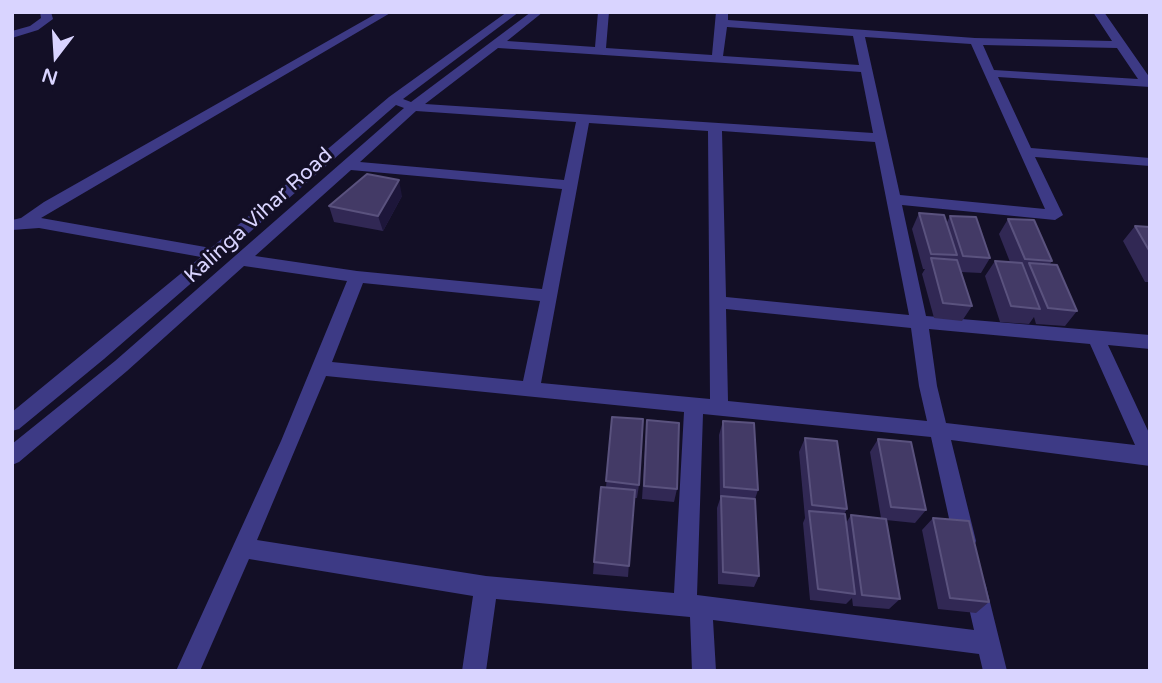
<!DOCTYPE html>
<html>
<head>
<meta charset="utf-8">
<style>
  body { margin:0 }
  #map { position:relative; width:1162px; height:683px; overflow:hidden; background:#130f26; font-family:"Varela Round",sans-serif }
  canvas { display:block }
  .frame { position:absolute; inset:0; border:14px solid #d9d4ff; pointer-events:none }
  .north { position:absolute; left:21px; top:21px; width:70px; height:70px; -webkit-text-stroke:5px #130f26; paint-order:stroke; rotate:197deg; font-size:19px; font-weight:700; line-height:28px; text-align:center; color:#d9d4ff }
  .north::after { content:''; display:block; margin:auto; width:24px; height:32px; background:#d9d4ff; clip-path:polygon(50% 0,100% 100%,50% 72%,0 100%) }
</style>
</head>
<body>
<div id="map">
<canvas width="1162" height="683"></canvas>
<div class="frame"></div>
<div class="north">N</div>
</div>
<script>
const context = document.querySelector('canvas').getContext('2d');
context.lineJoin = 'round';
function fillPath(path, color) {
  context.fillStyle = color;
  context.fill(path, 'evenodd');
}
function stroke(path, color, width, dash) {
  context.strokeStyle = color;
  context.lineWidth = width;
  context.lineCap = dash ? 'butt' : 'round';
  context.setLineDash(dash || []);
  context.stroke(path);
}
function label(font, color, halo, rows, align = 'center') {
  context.font = font + ' "Varela Round",sans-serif';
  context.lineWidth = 6;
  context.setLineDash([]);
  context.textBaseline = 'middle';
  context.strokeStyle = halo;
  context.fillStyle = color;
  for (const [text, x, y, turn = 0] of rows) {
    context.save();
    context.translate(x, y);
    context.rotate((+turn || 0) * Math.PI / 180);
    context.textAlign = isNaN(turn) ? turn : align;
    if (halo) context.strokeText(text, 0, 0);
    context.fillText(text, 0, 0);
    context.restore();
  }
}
const minor = new Path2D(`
  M40,12H51L53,19L38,30L12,38V31L30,26L41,18Z
  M379,12H392L41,218L211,248L389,97L507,12H519L403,99L411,102L531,12H543L507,41L595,47L598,12H609L606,48L712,55L716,12H728V20L975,38L1112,41L1093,12H1104L1150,78V87L998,77L1031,148L1150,158V166L1035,157L1063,215L1055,220L902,205L926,316L1150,335V349L1108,345L1150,435V466L951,440L976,541L973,548L965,551L957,548L954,541L931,437L703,414L697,595L974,630L964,586L967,578L975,575L983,578L986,586L1007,671H983L979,654L713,620L716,671H692L690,617L496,599L486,671H462L473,596L249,559L200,671H176L281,441L347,281L244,266L127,371L19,462L12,465V444L115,361L404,108L396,105L104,359L19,429L12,431V412L201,257L39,228L12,230V220L21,218L44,202ZM727,27L853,36L859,65L723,56ZM865,37L971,44L1045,209L900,195ZM983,45L1117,48L1138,79L994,70ZM498,48L861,72L873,133L425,104ZM416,111L576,122L564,180L360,162ZM589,123L708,131L710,399L541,383ZM722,131L875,142L909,315L726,297ZM351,170L562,189L542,289L357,271L255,256ZM363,283L540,301L523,381L332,362ZM726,309L911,328L919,386L927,421L728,401ZM929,329L1090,344L1135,445L946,423L937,386ZM326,376L684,412L674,593L486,576L257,540Z`);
const wall = new Path2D(`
  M402,196L383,231L334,222L329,206Z
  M919,213L947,222L950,216L990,258L981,273L961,272L972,306L962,321L934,318L922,274L925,269H923L912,229Z
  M1008,219L1052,261L1050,264L1077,311L1065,326L1036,324L1034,317L1029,324L1000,322L985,276L995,261L1010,262L999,234Z
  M1135,226L1150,227V282H1145L1123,241Z
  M612,417L639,485L637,498H634L628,577L593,574L594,562L606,487Z
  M647,420L677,489L674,502L642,499L646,434Z
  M723,421L758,490L755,499L759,576L754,587L718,584L717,508L720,499L719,435Z
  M805,438L847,509L844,514L846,523L851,515L881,518L870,452L878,439L926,510L915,523L886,520L900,599L889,609L853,606L852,598L846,604L810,600L803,523L805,518L799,452Z
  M933,518L989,602L976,613L938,609L922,530Z`);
const shadedWall = new Path2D(`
  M399,180L402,196L383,231L378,216Z`);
const building = new Path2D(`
  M367,174L399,180L378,216L329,206Z
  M919,213L944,215L957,255L931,254Z
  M950,216L976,217L990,258L963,256Z
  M1008,219L1034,220L1052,261L1025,259Z
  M1135,226L1150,227V252Z
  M931,258L957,260L972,306L943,303Z
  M995,261L1022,263L1040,309L1011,306Z
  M1029,263L1057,265L1077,311L1048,308Z
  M612,417L643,419L639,485L606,481Z
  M647,420L679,423L677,489L644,486Z
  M723,421L754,423L758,490L724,487Z
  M805,438L837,441L847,509L812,505Z
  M878,439L911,442L926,510L891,507Z
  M601,487L635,490L629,566L594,562Z
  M721,496L755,499L759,576L723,572Z
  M809,511L845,514L855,594L818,589Z
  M851,515L886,519L900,599L862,595Z
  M933,518L969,521L989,602L950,598Z`);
const streetNames = [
  ["Kalinga Vihar Road",259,216,-42]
];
fillPath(minor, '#3d3a85');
fillPath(wall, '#312854');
fillPath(shadedWall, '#1d163a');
fillPath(building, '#433a66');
stroke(building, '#5a527e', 2);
label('21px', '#d9d4ff', '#130f26', streetNames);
</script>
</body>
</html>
